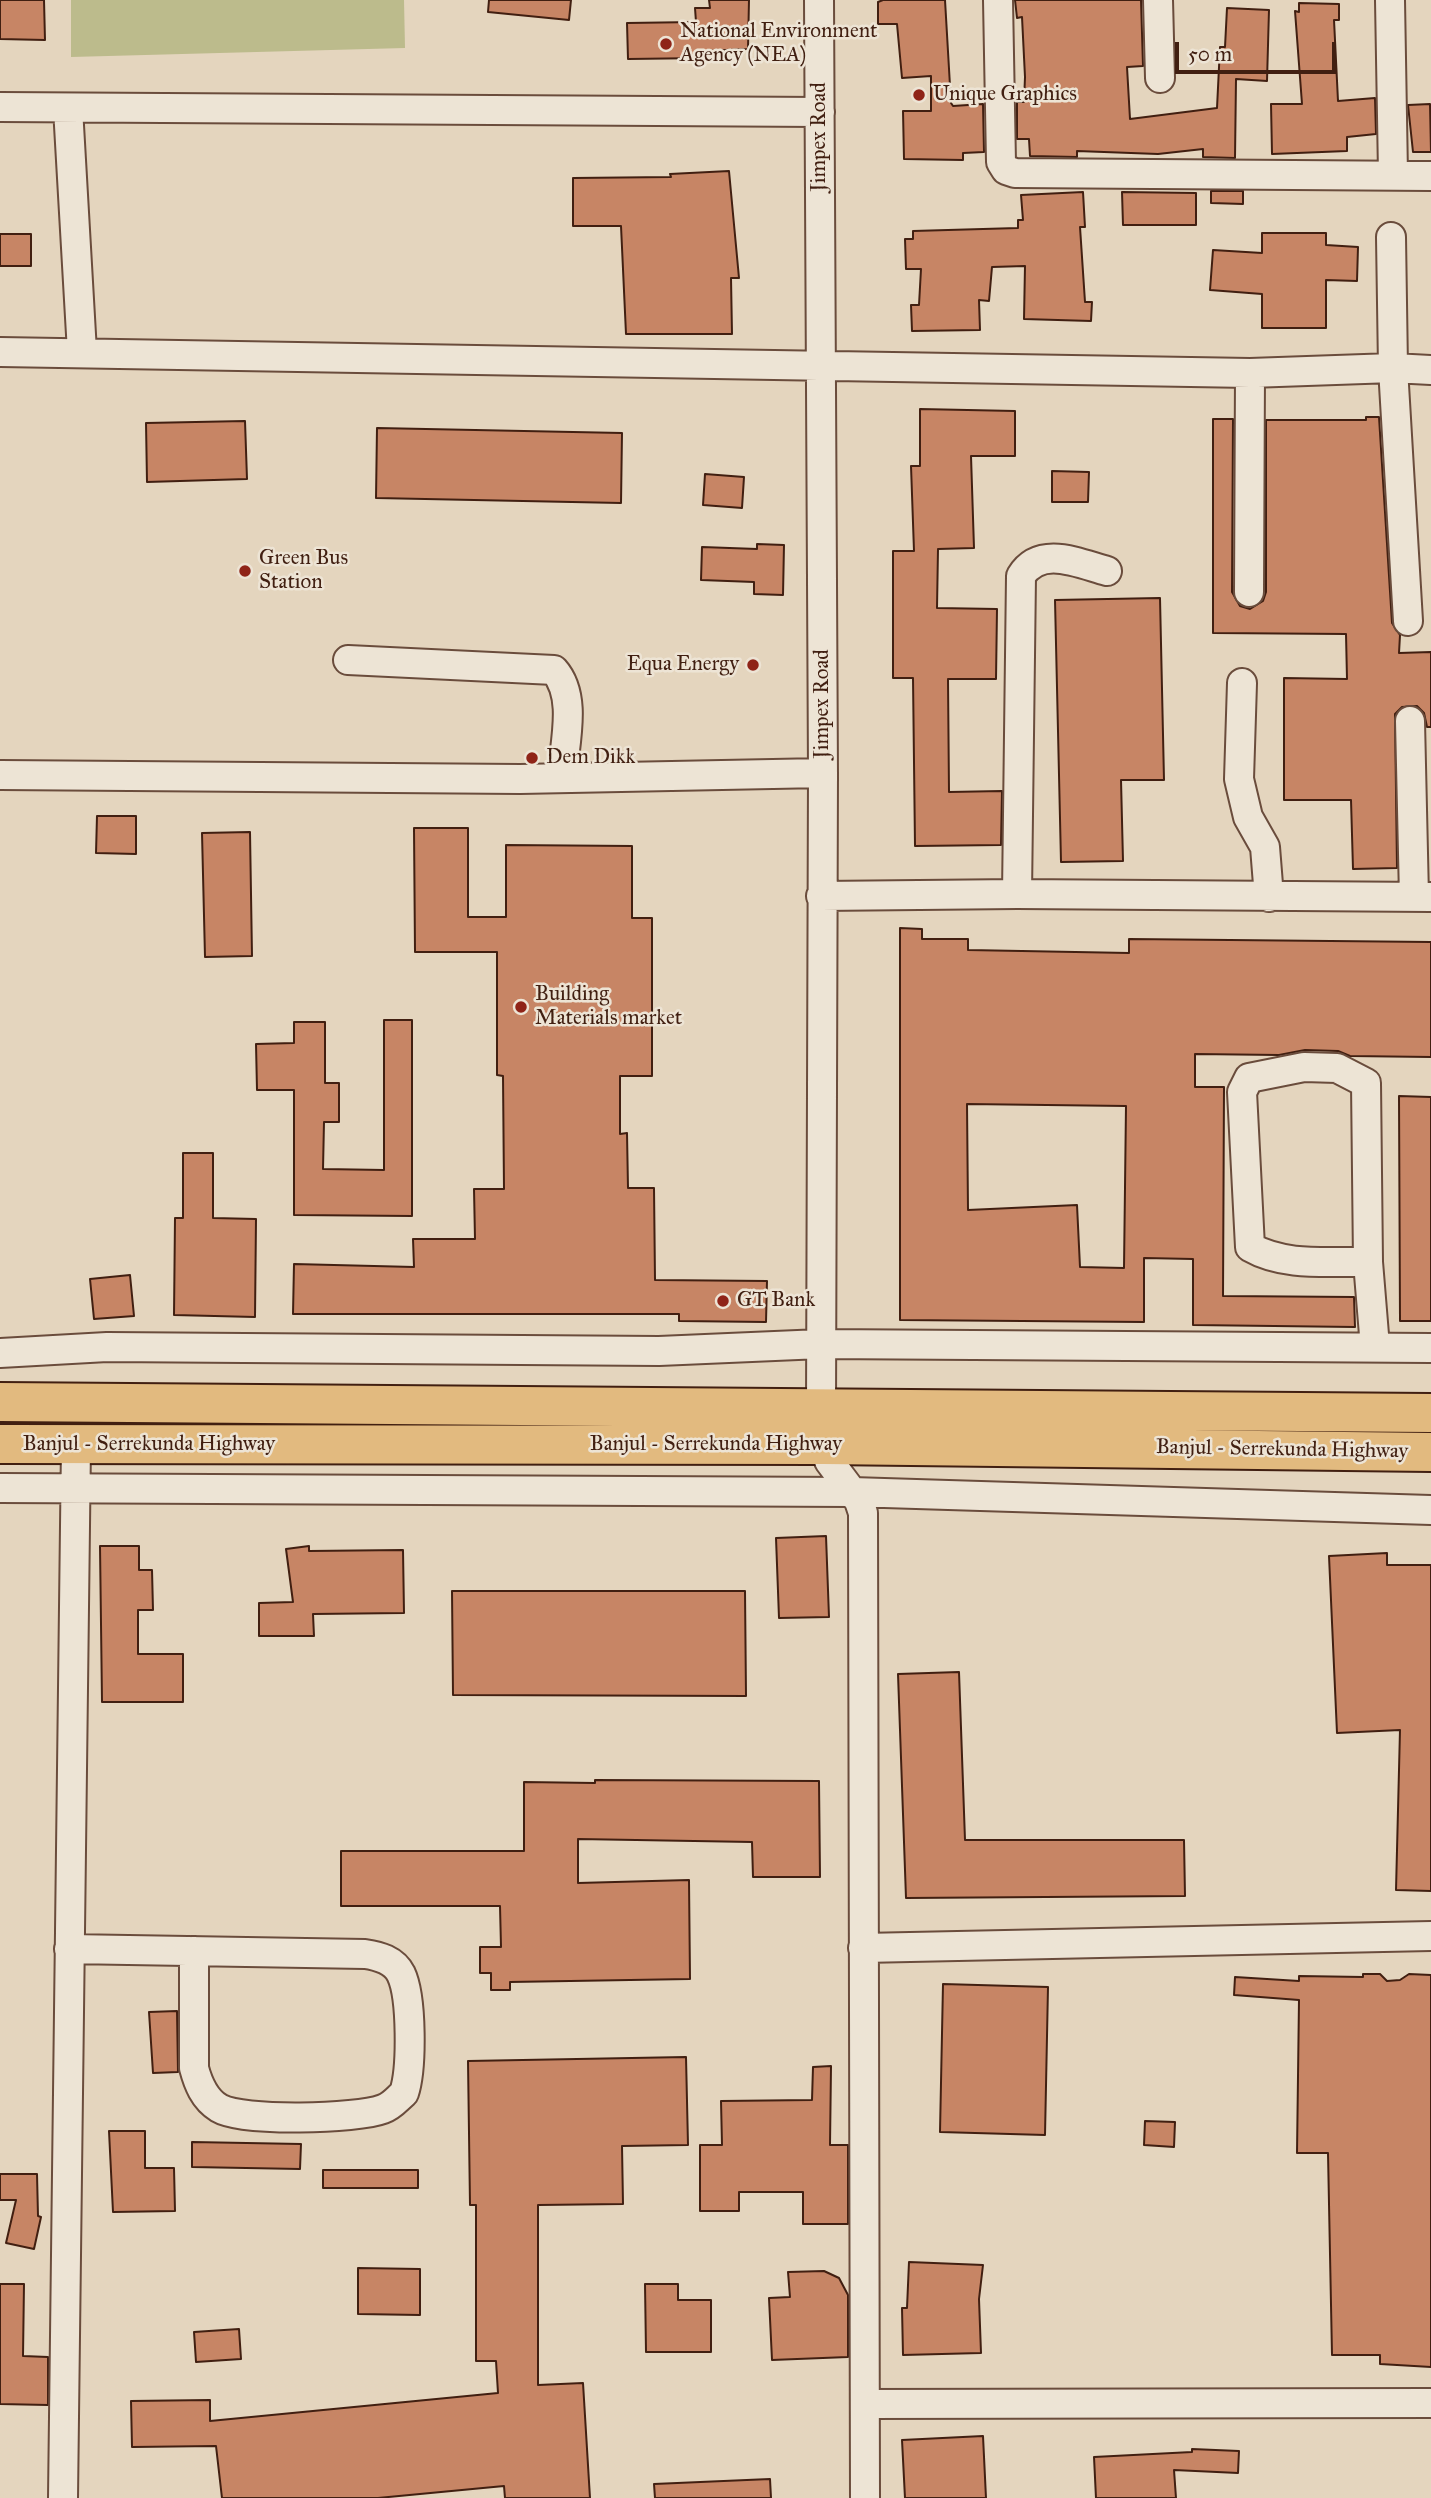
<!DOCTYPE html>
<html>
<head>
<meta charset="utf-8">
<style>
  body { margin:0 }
  #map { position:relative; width:1431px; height:2498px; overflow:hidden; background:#e4d5be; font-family:"IM FELL Great Primer",serif }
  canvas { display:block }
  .scale { position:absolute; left:1175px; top:42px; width:161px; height:32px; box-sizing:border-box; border:4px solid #411f11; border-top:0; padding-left:9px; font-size:21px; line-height:24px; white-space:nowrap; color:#411f11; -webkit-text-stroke:5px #ede4d5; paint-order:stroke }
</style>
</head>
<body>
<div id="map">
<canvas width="1431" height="2498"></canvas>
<div class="scale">50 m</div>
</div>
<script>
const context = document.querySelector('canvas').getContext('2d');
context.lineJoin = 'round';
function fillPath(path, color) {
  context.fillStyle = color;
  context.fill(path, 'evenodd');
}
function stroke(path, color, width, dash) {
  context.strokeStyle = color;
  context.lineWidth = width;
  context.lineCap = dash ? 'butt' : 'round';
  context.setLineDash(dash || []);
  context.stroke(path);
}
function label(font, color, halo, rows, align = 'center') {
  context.font = font + ' "IM FELL Great Primer",serif';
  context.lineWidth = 5;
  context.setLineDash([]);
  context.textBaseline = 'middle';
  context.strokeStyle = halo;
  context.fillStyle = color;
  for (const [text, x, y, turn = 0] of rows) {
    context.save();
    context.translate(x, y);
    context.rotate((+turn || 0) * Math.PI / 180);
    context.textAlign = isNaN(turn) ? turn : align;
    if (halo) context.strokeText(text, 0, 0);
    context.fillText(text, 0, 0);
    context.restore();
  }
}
const green = new Path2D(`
  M71,0H404L405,48L71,57Z`);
const building = new Path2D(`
  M0,0H44L45,40L0,39Z
  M489,0H571L569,20L488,12Z
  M709,0H749L748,49L705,51V58L628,59L627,23L696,22L695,8H710Z
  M883,0H945L951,103L953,106L983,104L984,152L963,153V160L904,159L903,111H931V76L902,78L897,24H878V2Z
  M1015,0H1141L1143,66L1127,67L1130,119L1217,108L1220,47H1225L1227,8L1269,10L1267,81L1236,79L1235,158L1203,157V149L1158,154L1077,151V157L1030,156L1029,139H1017V102H1024L1025,77L1022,17L1017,18Z
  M1299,3L1339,4V20H1334L1338,101L1375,98L1376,134L1347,137V151L1272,154L1271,104H1302L1295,11L1299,12Z
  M1430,104L1431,152H1413L1408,105Z
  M729,171L739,278H731L732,334H626L621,226H573V178L671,177L670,174Z
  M1211,191H1243V204L1211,203Z
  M1083,192L1085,227H1080L1085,302H1092L1091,321L1024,319L1025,266L992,267L989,301L979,300L980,330L912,331L911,305H919L921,269H906L905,239H913V231L1018,228V220H1023L1021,195Z
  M1122,192L1196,193V225H1123Z
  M1262,233H1326V245L1358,247L1357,281L1326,280V328H1262V294L1210,290L1213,250L1262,253Z
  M0,234H31V266H0Z
  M920,409L1015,411V456H971L974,548L938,549L937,608L997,609L996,679H948L949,792L1002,791L1001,845L915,846L913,678H893V551H914L911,466H920Z
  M1366,417H1379L1392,623L1400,635L1399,653L1431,652V727H1427L1424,713L1417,706L1402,707L1395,714L1397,868L1353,869L1351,800H1284V678L1347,679L1346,634L1213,633V419H1233L1232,592L1240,606L1250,609L1263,601L1266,592V420H1366Z
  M245,421L247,479L147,482L146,423Z
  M377,428L622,433L621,503L376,498Z
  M1052,471L1089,472L1088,502H1052Z
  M705,474L744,477L742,508L703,505Z
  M757,544L784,545L783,595L754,594V582L701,580L702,547L757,549Z
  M1160,598L1164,780H1121L1123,861L1061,862L1055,600Z
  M97,816H136V854L96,853Z
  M414,828H468V917H506V845L632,846V918H652V1076H620V1134L627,1133L628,1188H654L655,1280L767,1281L766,1322L679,1321V1314H293L294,1264L414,1267L413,1239H475L474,1189H504L503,1076L497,1075V952H415Z
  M250,832L252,956L205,957L202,833Z
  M900,928L922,929V939H968V950L1129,953V939L1431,942V1057L1350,1056L1338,1051L1305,1050L1279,1055L1195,1054V1087H1224L1223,1296L1354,1297L1355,1327L1193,1325V1259L1144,1258V1322L900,1320ZM967,1104L1126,1106L1124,1268L1080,1267L1077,1205L968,1210Z
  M384,1020H412V1216L294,1215V1090H257L256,1044L294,1043V1022H325V1083H339V1122H324L323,1169L384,1170Z
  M1399,1096L1431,1097V1321H1400Z
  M183,1153H213V1218L256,1219L255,1317L174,1315L175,1218H183Z
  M130,1275L134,1316L94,1319L90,1279Z
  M826,1536L829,1617L779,1618L776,1538Z
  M100,1546H139V1570H152L153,1610H138V1654H183V1702H102Z
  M309,1546V1551L403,1550L404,1613L313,1614L314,1636H259V1603L293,1602L286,1549Z
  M1387,1553V1565H1431V1891L1396,1890L1400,1730L1337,1733L1329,1556Z
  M452,1591H745L746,1696L453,1695Z
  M959,1672L965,1840H1184L1185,1896L906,1898L898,1674Z
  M595,1780L819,1781L820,1877H753L752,1842L578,1839V1883L689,1880L690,1979L510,1982V1990H491V1973H480V1947H501L500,1906H341V1851H524V1782L595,1783Z
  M1363,1974H1380L1387,1981L1400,1980L1409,1974L1431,1975V2367L1380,2364V2355H1332L1328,2153H1297L1299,2000L1234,1995L1235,1977L1299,1981V1976L1363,1977Z
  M943,1984L1048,1987L1045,2135L940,2132Z
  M177,2011L178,2072L153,2073L149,2012Z
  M686,2057L688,2145L622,2146L623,2204L538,2205V2385L583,2383L590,2498H505L504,2486L378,2498H222L216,2446L132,2447L131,2401L210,2400V2421L498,2393L496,2361H476V2205H470L468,2061Z
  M831,2066L830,2145H848V2224H803V2192H739V2211H700V2145H722L721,2101L812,2100L813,2067Z
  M1145,2121L1175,2122L1174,2147L1144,2145Z
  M109,2131H145V2168H174L175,2211L113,2212Z
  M192,2142L301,2144L300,2169L192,2167Z
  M323,2170H418V2188H323Z
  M0,2174H37L38,2216L41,2217L34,2249L6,2243L16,2200H0Z
  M909,2262L983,2265L979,2299L981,2353L903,2355L902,2308H907Z
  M358,2268L420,2269V2315L358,2314Z
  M824,2271L839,2278L848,2295V2357L772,2360L769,2298L790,2297L788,2272Z
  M0,2284H24L23,2356L48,2357V2405L0,2404Z
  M645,2284H678V2300H711V2352H646Z
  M239,2329L241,2359L196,2362L194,2332Z
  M983,2436L986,2498H905L902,2440Z
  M1192,2449L1239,2451L1238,2473L1174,2470L1176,2498H1096L1094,2457L1192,2452Z
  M770,2479L771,2498H655L654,2484Z`);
const minor = new Path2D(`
  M819,0L823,773L821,1407L829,1461L859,1501L863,1513L865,2498
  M998,0L1001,162L1006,170L1015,173L1431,176
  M1158,0L1160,78
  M1390,0L1393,174
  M0,107L820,112
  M68,108L82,352
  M1391,237L1393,368L1408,621
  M0,352L1250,373L1393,368L1431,370
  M1249,592L1250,373
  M348,660L554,670C578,697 564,744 562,778
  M1242,683L1239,779L1248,817L1265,847L1269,897
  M1410,721L1414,897
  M0,775L520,779L823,773
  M1017,894L1021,576C1040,545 1078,563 1107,571
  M821,896L1017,894L1431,897
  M1368,1262C1328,1261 1285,1267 1250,1247L1242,1092L1249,1078L1304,1067L1337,1068L1366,1083L1368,1262L1375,1347
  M0,1353L107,1347L659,1351L821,1344L1431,1348
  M0,1488L852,1492L1431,1510
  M863,1948L1431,1936
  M69,1949L365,1954C379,1956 394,1960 401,1974C412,1997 412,2069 404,2093C397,2099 392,2106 383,2109C357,2119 242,2122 219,2108C204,2099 198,2083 194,2068V1951
  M865,2404L1431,2403
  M63,2498L76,1445`);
const highway = new Path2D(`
  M0,1402L1431,1413
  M0,1444L824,1445L1431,1452`);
const markers = [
  [666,44,7,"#8f2418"],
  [919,95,7,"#8f2418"],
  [245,571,7,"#8f2418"],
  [753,665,7,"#8f2418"],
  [532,758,7,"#8f2418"],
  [521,1007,7,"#8f2418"],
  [723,1301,7,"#8f2418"]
];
const poiNames = [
  ["National Environment",680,32],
  ["Agency (NEA)",680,56],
  ["Unique Graphics",933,95],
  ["Green Bus",259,559],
  ["Station",259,583],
  ["Equa Energy",739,665,"right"],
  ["Dem Dikk",546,758],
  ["Building",535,995],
  ["Materials market",535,1019],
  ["GT Bank",737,1301]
];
const streetNames = [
  ["Jimpex Road",820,137,-90],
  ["Jimpex Road",823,704,-90],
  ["Banjul - Serrekunda Highway",149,1445],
  ["Banjul - Serrekunda Highway",716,1445],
  ["Banjul - Serrekunda Highway",1282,1450,1]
];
fillPath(green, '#bcbb8c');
fillPath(building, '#c78565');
stroke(building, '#411f11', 2);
stroke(minor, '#6a4c3c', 32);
stroke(highway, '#411f11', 42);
stroke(minor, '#ede4d5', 28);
stroke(highway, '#e2ba7f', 38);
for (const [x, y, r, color] of markers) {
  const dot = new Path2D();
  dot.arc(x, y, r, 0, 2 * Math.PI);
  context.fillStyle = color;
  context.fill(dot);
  stroke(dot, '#ede4d5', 2.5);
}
label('21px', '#411f11', '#ede4d5', poiNames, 'left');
label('21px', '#411f11', '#ede4d5', streetNames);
</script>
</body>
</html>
